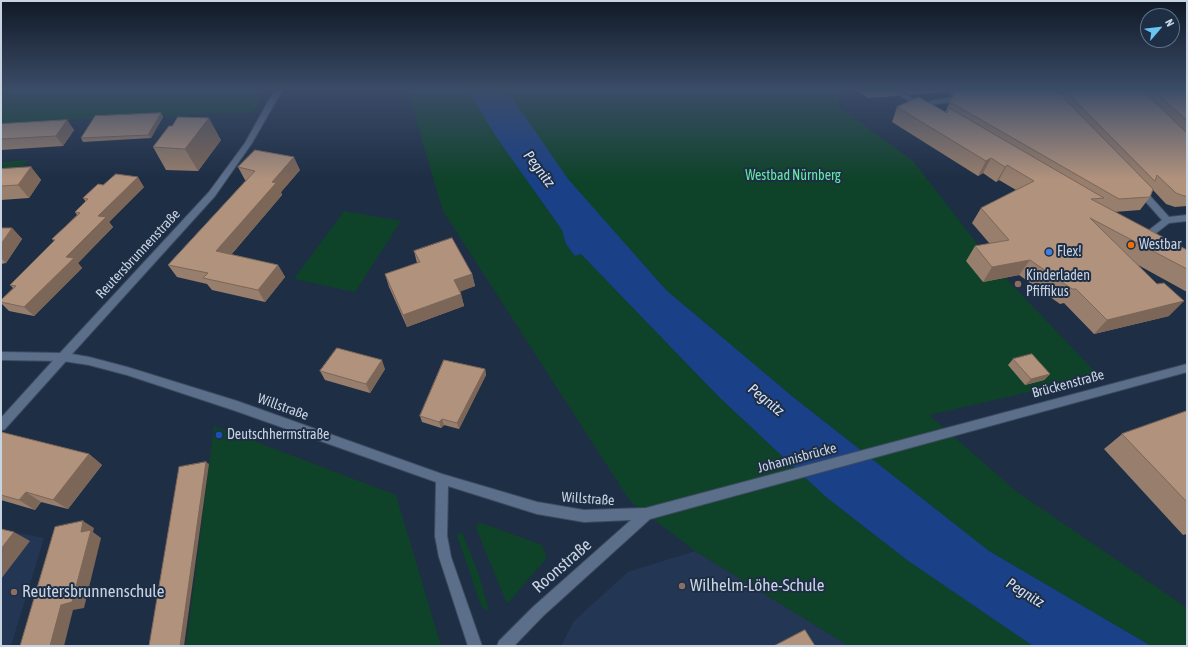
<!DOCTYPE html>
<html>
<head>
<meta charset="utf-8">
<style>
  body { margin:0 }
  #map { position:relative; width:1188px; height:647px; overflow:hidden; background:#1e2e45; font-family:"Asap Condensed",sans-serif }
  canvas { display:block }
  .frame { position:absolute; inset:0; border:2px solid #c9d4e3; pointer-events:none }
  .north { position:absolute; left:1140px; top:8px; width:40px; height:40px; box-sizing:border-box; background:#1e2e45; border:1px solid #627084; border-radius:50%; rotate:62deg; font-size:11px; font-weight:700; line-height:16px; text-align:center; color:#c9d4e3 }
  .north::after { content:''; display:block; margin:auto; width:14px; height:18px; background:#6ac3f1; clip-path:polygon(50% 0,100% 100%,50% 72%,0 100%) }
</style>
</head>
<body>
<div id="map">
<canvas width="1188" height="647"></canvas>
<div class="frame"></div>
<div class="north">N</div>
</div>
<script>
const context = document.querySelector('canvas').getContext('2d');
context.lineJoin = 'round';
function fillPath(path, color) {
  context.fillStyle = color;
  context.fill(path, 'evenodd');
}
function stroke(path, color, width, dash) {
  context.strokeStyle = color;
  context.lineWidth = width;
  context.lineCap = dash ? 'butt' : 'round';
  context.setLineDash(dash || []);
  context.stroke(path);
}
function label(font, color, halo, rows, align = 'center') {
  context.font = font + ' "Asap Condensed",sans-serif';
  context.lineWidth = 4;
  context.setLineDash([]);
  context.textBaseline = 'middle';
  context.strokeStyle = halo;
  context.fillStyle = color;
  for (const [text, x, y, turn = 0] of rows) {
    context.save();
    context.translate(x, y);
    context.rotate((+turn || 0) * Math.PI / 180);
    context.textAlign = isNaN(turn) ? turn : align;
    if (halo) context.strokeText(text, 0, 0);
    context.fillText(text, 0, 0);
    context.restore();
  }
}
const built = new Path2D(`
  M1,530L44,538L11,646H1Z
  M695,551L849,646H561L574,621L628,572Z`);
const green = new Path2D(`
  M1,89H264L253,112L1,123Z
  M407,89H841L838,106L913,161L996,268L1099,376L929,415L1017,492L1187,608V646H1151L989,551L793,397L666,290L568,180L533,189L562,230L566,244L575,256L581,254L719,397L826,497L907,560L1033,646H849L695,551L630,501L443,211Z
  M28,160L23,166L1,168V162Z
  M344,211L401,221L355,292L294,279Z
  M214,426L396,495L441,646H186Z
  M478,523L484,524L542,545L547,558L507,604L476,528Z
  M462,532L479,575L489,611L483,608L480,603L457,535Z`);
const water = new Path2D(`
  M467,89H506L568,179L666,290L793,397L989,551L1151,646H1033L907,560L826,497L719,397L581,254L575,256L566,244L562,230L497,138Z`);
const street = new Path2D(`
  M888,89H897L923,104L934,100L953,97L946,89H953L960,96H964L968,98L964,100L936,104L923,109Z
  M1062,89H1090L1086,91L1046,94L1042,92L1046,90Z
  M1140,187L1143,188L1169,217L1187,215V221L1169,223L1150,238H1144L1143,236L1144,234L1162,220L1137,192L1136,190L1137,188Z
  M63,353L67,354L68,357L67,360L5,429L1,431V418L59,354Z`);
const secondary = new Path2D(`
  M275,89H283L252,143L215,196L72,354L89,357L127,367L237,401L442,474L537,502L584,510L646,508L1187,364V372L650,519L543,616L514,646H497L499,641L533,607L631,520L584,522L537,514L448,486L447,536L451,557L482,646H468L439,557L435,536L436,482L236,411L127,375L89,365L63,361L1,360V352L60,353L209,192L245,143Z`);
const wall = new Path2D(`
  M854,89H948L946,92L910,95L899,89L897,96L868,98Z
  M955,89H1055L1061,94L1064,89H1187V206L1175,207L1166,204L1153,190L1150,197L1140,210L1114,212L1187,250V292L1138,265L1169,316L1094,334L1064,303L1060,304L1019,275L983,282L966,261L975,246L990,244L972,223L981,208L1016,190L999,180L996,182L983,173L978,176L892,122L897,107L945,113L949,103L955,91L956,90Z
  M161,113L163,117L151,138L83,142L81,138Z
  M67,120L74,130L63,146L1,150V124Z
  M172,126L221,140L198,171L166,170L153,147Z
  M31,167L41,180L29,198L1,200V169Z
  M238,167L300,170L281,192L282,195L231,255L278,265L285,277L265,302L212,290L207,284L177,277L168,265L246,180H245Z
  M103,185L144,187L109,222L113,227L78,263L82,268L34,316L9,311L1,303V300L13,288L10,285L54,241L52,239L77,215L75,212L86,202L83,198Z
  M1,228H12L22,239L6,263L1,264Z
  M414,251L472,274L475,286L460,291L464,306L407,327L389,287L385,274L417,263Z
  M1013,359L1050,374L1044,380L1025,385L1008,365Z
  M385,369L370,393L325,380L320,371Z
  M485,369L486,375L459,429L444,425L441,428L422,422L420,416Z
  M1187,411V534L1183,535L1104,449L1122,434Z
  M1,432L89,454L102,465L68,509L41,502L35,510L1,500Z`);
const shadedWall = new Path2D(`
  M161,113L163,117L151,138L148,135Z
  M209,118L221,140L198,171L185,149Z
  M67,120L74,130L63,146L56,136Z
  M294,157L300,170L281,192L282,195L223,264L216,251L272,182Z
  M991,158L983,173L978,176L986,161Z
  M1007,165L999,180L996,182L1005,167Z
  M31,167L41,180L29,198L18,185Z
  M138,177L144,187L109,222L113,227L78,263L82,268L34,316L24,307L98,216Z
  M12,228L22,239L6,263L1,258V244Z
  M1030,260L1019,275L983,282L992,267Z
  M278,265L285,277L265,302L258,290Z
  M472,274L475,286L457,293L454,280Z
  M461,294L464,306L407,327L403,315Z
  M1184,301L1169,316L1094,334L1107,320Z
  M382,360L385,369L370,393L366,384Z
  M485,369L486,375L459,429L457,423Z
  M1050,374L1044,380L1025,385L1031,379Z
  M442,419L444,425L441,428L439,422Z
  M89,454L102,465L68,509L53,500Z
  M206,462L209,464L184,646H180Z
  M26,492L41,502L35,510L19,500Z
  M83,521L94,528L93,532L101,538L84,608L73,610L64,646H50Z
  M14,532L30,541L1,579V549Z`);
const building = new Path2D(`
  M963,89H1055L1153,189L1150,197L1119,199L950,102L955,91Z
  M1064,89H1141L1187,133V196H1184L1176,193L1157,175L1155,181Z
  M1152,89H1187V120Z
  M919,97L947,113L949,108L1104,198L1091,199L1187,250V269L1090,218L1157,284L1164,283L1184,301L1107,320L1076,289H1072L1030,260L992,267L975,246L1009,240L981,208L1034,181L1007,165L1005,167L991,158L986,161L897,107Z
  M161,113L148,135L81,138L95,116Z
  M178,117L209,118L185,149L153,147L169,126H172Z
  M67,120L56,136L1,139V124Z
  M255,150L294,157L272,182L276,183L216,251L278,265L258,290L203,278L208,273L168,265L255,171L238,167Z
  M31,167L18,185L1,186V169Z
  M116,174L138,177L98,216L106,217L66,257L74,258L24,307L1,302V300L16,286L10,285L55,240L52,239L80,213L75,212L88,199L83,198L98,184L103,185Z
  M1,228H12L1,244Z
  M452,238L472,274L454,280L461,294L403,315L385,274L420,262L414,251Z
  M337,348L382,360L366,384L320,371Z
  M1032,354L1050,374L1031,379L1013,359Z
  M444,360L485,369L457,423L442,419L439,422L420,416Z
  M1187,411V502L1122,434Z
  M1,432L89,454L53,500L26,492L19,500L1,495Z
  M206,462L180,646H149L179,467Z
  M83,521L81,532L91,530L72,602L61,605L50,646H20L55,527Z
  M1,529L14,532L1,549Z
  M805,630L815,646H774Z`);
const markers = [
  [1131,245,4,"#e8710a"],
  [1049,252,4,"#3f7fe0"],
  [1018,284,4,"#8d6e63"],
  [219,435,4,"#1a4fb4"],
  [682,586,4,"#8d6e63"],
  [14,592,4,"#8d6e63"]
];
const parkNames = [
  ["Westbad Nürnberg",793,176]
];
const poiNames = [
  ["Westbar",1139,245],
  ["Flex!",1057,252],
  ["Kinderladen",1026,276],
  ["Pfiffikus",1026,292],
  ["Deutschherrnstraße",227,435]
];
const streetNames = [
  ["Reutersbrunnenstraße",138,254,-47],
  ["Brückenstraße",1068,384,-15],
  ["Willstraße",283,407,20],
  ["Johannisbrücke",797,458,-15],
  ["Willstraße",588,499,4]
];
const waterNames = [
  ["Pegnitz",539,169,53],
  ["Pegnitz",766,400,39],
  ["Pegnitz",1025,593,32]
];
const nearStreetnames = [
  ["Roonstraße",562,566,-41]
];
const nearPoinames = [
  ["Wilhelm-Löhe-Schule",690,586],
  ["Reutersbrunnenschule",22,592]
];
fillPath(built, '#233754');
fillPath(green, '#0f4329');
fillPath(water, '#1a4087');
stroke(street, '#3d4b5f', 2);
stroke(secondary, '#3d4b5f', 2);
fillPath(street, '#5c6f8a');
fillPath(secondary, '#5c6f8a');
fillPath(wall, '#987e6c');
fillPath(shadedWall, '#7c6658');
fillPath(building, '#b1927d');
stroke(building, '#7c6658', 1);
const sky = context.createLinearGradient(0, 0, 0, 179);
sky.addColorStop(0, '#101926');
sky.addColorStop(0.5, '#3b4c68');
sky.addColorStop(1, '#3b4c6800');
context.fillStyle = sky;
context.fillRect(0, 0, 1188, 179);
for (const [x, y, r, color] of markers) {
  const dot = new Path2D();
  dot.arc(x, y, r, 0, 2 * Math.PI);
  context.fillStyle = color;
  context.fill(dot);
  stroke(dot, '#1e2e45', 1.5);
}
label('14px', '#65e9a1', '#1e2e45', parkNames);
label('14px', '#c9d4e3', '#1e2e45', poiNames, 'left');
label('14px', '#c9d4e3', '#1e2e45', streetNames);
label('italic 15px', '#d3dff4', '#1e2e45', waterNames);
label('17px', '#c9d4e3', '#1e2e45', nearStreetnames);
label('17px', '#c9d4e3', '#1e2e45', nearPoinames, 'left');
</script>
</body>
</html>
